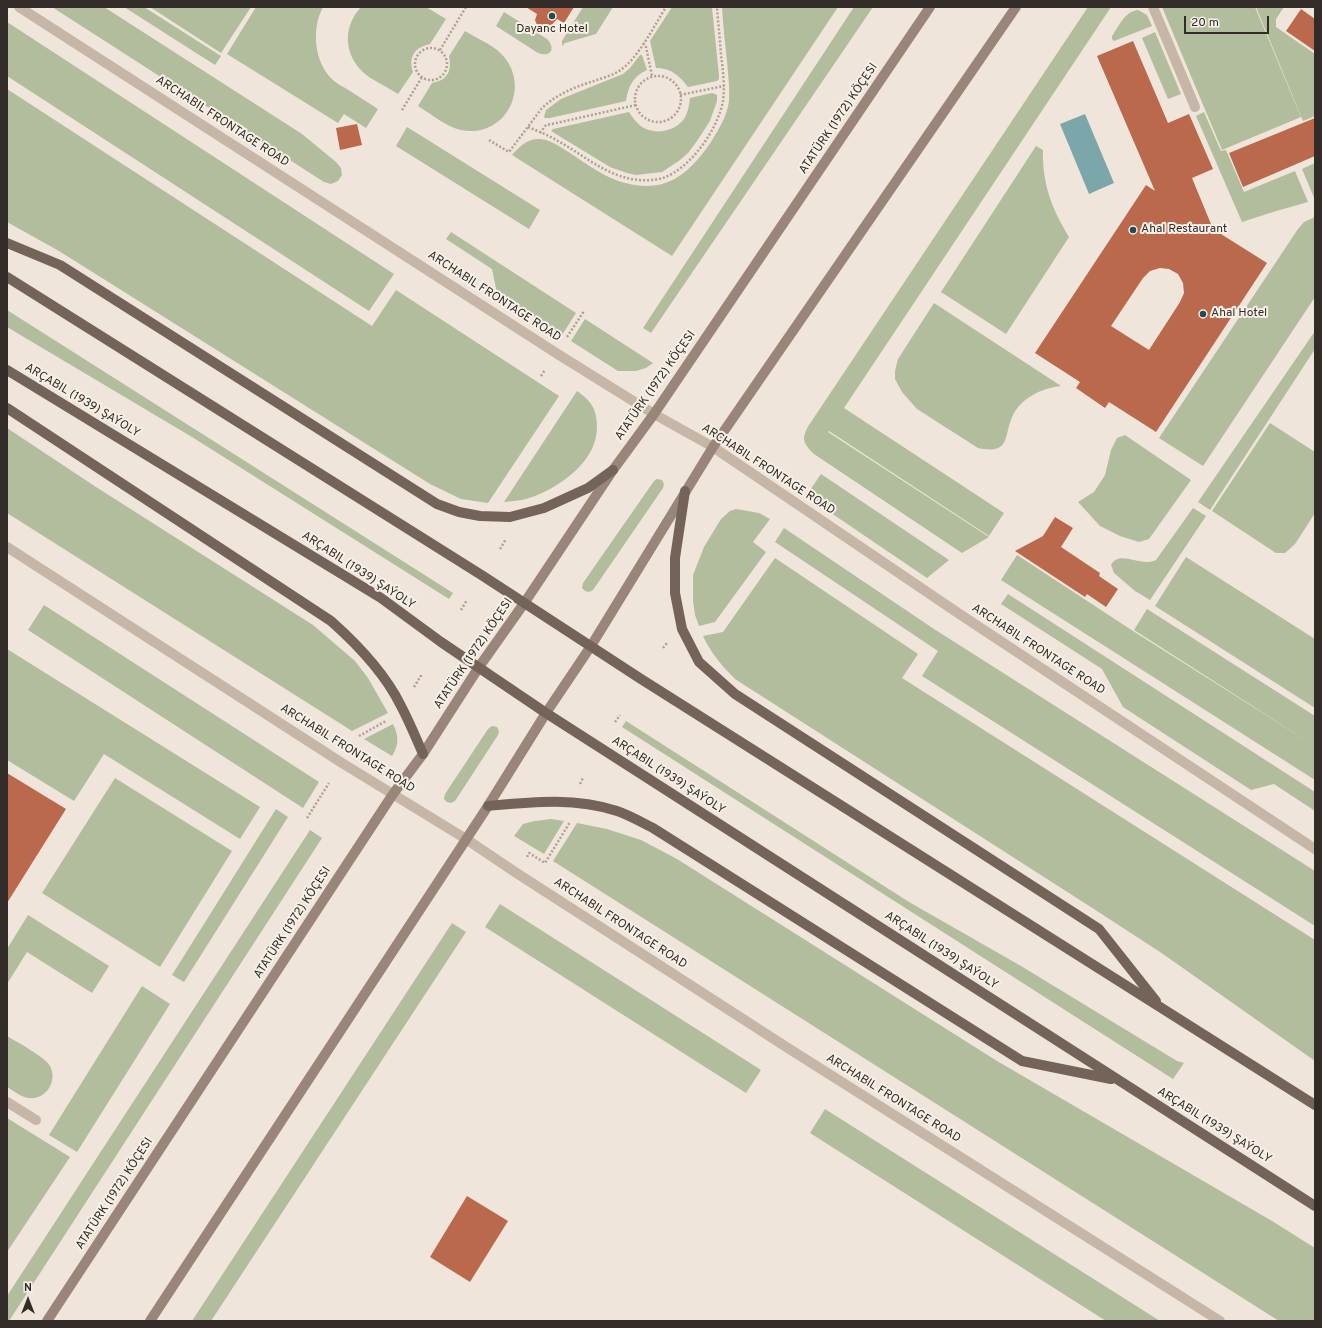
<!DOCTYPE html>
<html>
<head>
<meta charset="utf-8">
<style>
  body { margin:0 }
  #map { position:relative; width:1322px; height:1328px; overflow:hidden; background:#efe5da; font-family:Overpass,sans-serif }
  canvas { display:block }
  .frame { position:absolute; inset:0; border:8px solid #332b27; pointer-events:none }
  .north { position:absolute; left:8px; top:1280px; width:40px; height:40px; -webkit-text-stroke:3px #f7f0e6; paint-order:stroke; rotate:0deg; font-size:11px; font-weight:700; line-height:16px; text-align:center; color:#332b27 }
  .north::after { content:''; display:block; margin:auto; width:14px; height:18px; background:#332b27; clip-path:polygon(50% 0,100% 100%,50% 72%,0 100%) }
  .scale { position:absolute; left:1184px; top:16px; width:85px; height:18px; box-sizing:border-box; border:2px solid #332b27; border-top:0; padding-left:5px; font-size:12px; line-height:14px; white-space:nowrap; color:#332b27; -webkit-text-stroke:3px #f7f0e6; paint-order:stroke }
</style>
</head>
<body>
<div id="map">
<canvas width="1322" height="1328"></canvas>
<div class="frame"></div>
<div class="north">N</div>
<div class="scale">20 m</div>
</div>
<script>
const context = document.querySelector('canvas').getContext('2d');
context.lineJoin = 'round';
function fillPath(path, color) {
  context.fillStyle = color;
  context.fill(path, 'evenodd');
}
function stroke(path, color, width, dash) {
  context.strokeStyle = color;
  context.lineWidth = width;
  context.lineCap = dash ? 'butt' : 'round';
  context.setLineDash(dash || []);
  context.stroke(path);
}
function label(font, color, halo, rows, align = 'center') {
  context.font = font + ' Overpass,sans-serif';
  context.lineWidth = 4;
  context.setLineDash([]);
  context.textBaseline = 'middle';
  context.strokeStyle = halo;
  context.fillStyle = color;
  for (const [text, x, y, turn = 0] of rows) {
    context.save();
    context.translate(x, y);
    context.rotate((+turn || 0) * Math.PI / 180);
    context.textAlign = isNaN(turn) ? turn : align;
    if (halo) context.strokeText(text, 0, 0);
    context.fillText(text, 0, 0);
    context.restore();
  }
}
const green = new Path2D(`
  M52,7H104L302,134L336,162L341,168L342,175L338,181L331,184L324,182Z
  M124,7H144L221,56L215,65Z
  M150,7H251L221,53Z
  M256,7H323C311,29 314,64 334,81C338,84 343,87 347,89C357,96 368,102 378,109L366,128L344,114L338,123L227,54Z
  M361,7H426L446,19L430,44C415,47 408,57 413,72L398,94C389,88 378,83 369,77C344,59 341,29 361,7Z
  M583,7H613L596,34L565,43L562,46V41Z
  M672,7H712L719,76V79L717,81L688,87C680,76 671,68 656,68L650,41Z
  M722,7H838L672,256L512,155C522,144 530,136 546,140C555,143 562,148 570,153C587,164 605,178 625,183C666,194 689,174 711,142C719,129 727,116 729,101C730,88 728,74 727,61C725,43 723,25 722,7Z
  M854,7H873L651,333L643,328Z
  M1088,7H1111L844,408L1004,513L989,536L829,431L828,432L989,537L962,553L814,454C803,443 801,439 809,425Z
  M1162,7H1255L1301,117L1222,150Z
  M1256,7H1284L1276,19V27L1315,54V116L1303,121Z
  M1138,10L1147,15L1152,26L1114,41L1112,39V36C1120,25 1124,12 1138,10Z
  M504,12L547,39C556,48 551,58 538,53L496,26Z
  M7,22L394,274L369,311L7,76Z
  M465,31C478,39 496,46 505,58C531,92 502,139 461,130C445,126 431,114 418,106L432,83C448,80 452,71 449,56Z
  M1155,32L1181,94L1168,99L1142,38Z
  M640,55H642L647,70C633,76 628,87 626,101L550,118H545L544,117L546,110L561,99L623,74L630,68Z
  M7,89L372,326L396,290L559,396L488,503L461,499L430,484L59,251L7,222Z
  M712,93L717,95V101L710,121L697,141L688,153L680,160L662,172L636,175L627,173L610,167L551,131L553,129L629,112C633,118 637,124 644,128C657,135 675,131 684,119C688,113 689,106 690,98Z
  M1204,112L1221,151L1226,150L1244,192L1295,171L1308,202L1273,212L1242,222L1196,116Z
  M407,127L540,210L529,229L396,146Z
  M1036,146L1043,150C1042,184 1052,209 1069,237L1006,334L941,292Z
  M1315,163V200L1302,169Z
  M1315,217V297L1203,466L1159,438L1298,229L1304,222Z
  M451,232L576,313L562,335L497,293L492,269L446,239Z
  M934,303L1061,386C1043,388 1022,397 1013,415C1003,435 1012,455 978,448L917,409L902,392L895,379V371L898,359Z
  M7,310L453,593L449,599L192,437L7,327Z
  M585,319L653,363L646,368L636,371H618L571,341Z
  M1315,331V349L1210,510L1198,502Z
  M577,391C591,401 597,409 597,427C597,460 563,485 535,496C525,500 515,501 504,502Z
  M1270,423L1315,452V513L1295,544L1285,553H1276L1212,511Z
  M7,428L96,487L313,625L355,661L368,678L388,713L352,731L7,513Z
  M1125,435L1191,480L1149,539L1139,542L1120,536L1100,526L1078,502L1094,492L1105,475L1111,450L1117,438Z
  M821,474L949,560L927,578L806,496Z
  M657,479L662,480L664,484L663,488L593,590L589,592L585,591L582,588L583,583L654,481Z
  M1193,508L1206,516L1150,600L1135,591L1114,573L1111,565C1120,549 1140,568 1156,560Z
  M736,509L759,513L770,519L753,542L766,552L715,622L699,626L695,615L693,601V575L704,547L721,519L730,511Z
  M784,528L934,629L1315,871V926L922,676L938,651L775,542Z
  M1017,555L1133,631L1315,746V780L1001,580Z
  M1186,557L1315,639V708L1155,606Z
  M775,558L918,654L902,678L1315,940V1061L1163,954L1097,911L735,679C722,666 711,653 703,636L723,632Z
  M1008,594L1315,792V811L1274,784L1251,790L1123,707L1102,669L1001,604Z
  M44,605L319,782L303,808L28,630Z
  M1147,609L1315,716V746L1134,630Z
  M7,649L260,807L240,839L104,754L74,801L7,760Z
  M626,721L909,902L1021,966L1177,1061L1184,1063L1173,1079L622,727Z
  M393,724C399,736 399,745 392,756L364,739Z
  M492,726L497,727L499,731L498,735L455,801L451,803L447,802L444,799L445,794L488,729Z
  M115,778L232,851L160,967L42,893Z
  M276,809L288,817L184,982L172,975Z
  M551,819L564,821L544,854L514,836L523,824L535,821Z
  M577,823L607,829L641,840L677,859L997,1061L1272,1221L1315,1248V1321H1279L553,861Z
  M310,830L322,838L9,1321H7V1296Z
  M500,904L761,1070L746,1093L485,927Z
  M28,915L109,966L92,993L27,952L7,984V949Z
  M452,923L466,932L211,1321H192Z
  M142,986L170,1004L77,1152L49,1135Z
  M7,1036C17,1042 45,1057 50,1066C58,1081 46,1100 29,1098C21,1097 14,1091 7,1087Z
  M825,1109L1160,1321H1106L810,1133Z
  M7,1118L70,1157L7,1252Z`);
const water = new Path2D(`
  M1085,114L1114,183L1089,194L1060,124Z`);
const building = new Path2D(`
  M526,7H574L564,23L557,19L549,28L543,29L537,25L535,20L537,14Z
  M1301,9L1315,19V51L1286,31Z
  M1133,41L1168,123L1189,114L1213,169L1192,178L1213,229L1267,263L1156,432L1109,402L1105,408L1076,388L1080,382L1035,353L1146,185L1155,191L1097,56ZM1160,268L1169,269L1178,274L1183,283L1184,293L1180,302L1149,350L1111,326L1143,278L1150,271Z
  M1315,118V156L1243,187L1229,153Z
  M357,124L362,145L340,150L336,128Z
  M1055,517L1073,528L1061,547L1100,573L1099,576L1118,589L1106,607L1087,594L1085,597L1015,551L1043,536Z
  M7,773L66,809L7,903Z
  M467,1196L508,1221L470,1282L430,1257Z`);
const path = new Path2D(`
  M643,43L646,47L652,76
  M415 64a16 16 0 1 1 32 0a16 16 0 1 1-32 0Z
  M440,50L466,7
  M635 99a23 23 0 1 1 46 0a23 23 0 1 1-46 0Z
  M680,95L724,86
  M402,110L422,77
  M528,127C538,131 548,135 558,141C580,153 602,172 627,178C638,181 653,181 663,178C691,168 718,129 723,101C725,86 723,70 721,55C720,39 718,23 717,7
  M540,133L546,125L552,124L636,105
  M489,140L509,152L542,108C557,94 575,87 594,81C602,78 611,76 619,71C638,59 654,26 666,7
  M567,337L584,311
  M541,376L545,370
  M500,549L506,539
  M461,610L467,600
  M663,648L667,643
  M414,687L422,674
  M615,722L620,715
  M359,736L386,721
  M580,784L583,778
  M307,818L329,783
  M527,857L529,853L545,863L570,822`);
const lane = new Path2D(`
  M1153,7L1195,107`);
const street = new Path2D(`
  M19,7L556,353L654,414L713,447L958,613L1315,849
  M7,547L342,763L466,839L515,872L791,1050L1220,1321
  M7,1102L36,1120`);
const secondary = new Path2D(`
  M47,1321L393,794L423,754L479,667L525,602L613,470L654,414L930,7
  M150,1321L488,806L546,713L591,646L713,447L1016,7`);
const primary = new Path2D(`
  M7,243L60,265L437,504L459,512L480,516L510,517L544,508L588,488L613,470
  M7,277L483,576L641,679L1315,1105
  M7,370L381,598L441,642L546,713L1315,1206
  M7,408L331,621C358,645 385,673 401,706C409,721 416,738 423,754
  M685,491L675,558V593L682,629L699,662L735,694L1099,929L1156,1001
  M488,806C531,802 574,797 617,811C629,815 641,822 653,828L1022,1061L1111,1079`);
const markers = [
  [552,16,4,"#204d51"],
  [1133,230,4,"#204d51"],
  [1203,314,4,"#204d51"]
];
const poiNames = [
  ["Dayanc Hotel",552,30,"center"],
  ["Ahal Restaurant",1141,230],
  ["Ahal Hotel",1211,314]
];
const streetNames = [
  ["ATATÜRK (1972) KÖÇESI",839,119,-56],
  ["ARCHABIL FRONTAGE ROAD",222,122,33],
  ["ARCHABIL FRONTAGE ROAD",494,297,33],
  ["ATATÜRK (1972) KÖÇESI",656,386,-55],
  ["ARÇABIL (1939) ŞAÝOLY",82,401,31],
  ["ARCHABIL FRONTAGE ROAD",768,470,33],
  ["ARÇABIL (1939) ŞAÝOLY",358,571,33],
  ["ARCHABIL FRONTAGE ROAD",1038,650,33],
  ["ATATÜRK (1972) KÖÇESI",474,654,-56],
  ["ARCHABIL FRONTAGE ROAD",347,749,32],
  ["ARÇABIL (1939) ŞAÝOLY",668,776,33],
  ["ATATÜRK (1972) KÖÇESI",293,923,-57],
  ["ARCHABIL FRONTAGE ROAD",620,924,33],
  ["ARÇABIL (1939) ŞAÝOLY",941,951,33],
  ["ARCHABIL FRONTAGE ROAD",893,1099,32],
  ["ARÇABIL (1939) ŞAÝOLY",1214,1126,32],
  ["ATATÜRK (1972) KÖÇESI",115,1194,-57]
];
fillPath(green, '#b1bd9c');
fillPath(water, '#7ca7aa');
fillPath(building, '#bb694c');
stroke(path, '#b1a092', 2.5, [2, 2]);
stroke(lane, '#c6b6a7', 10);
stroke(street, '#c6b6a7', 10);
stroke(secondary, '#998579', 10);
stroke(primary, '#746359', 10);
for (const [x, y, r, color] of markers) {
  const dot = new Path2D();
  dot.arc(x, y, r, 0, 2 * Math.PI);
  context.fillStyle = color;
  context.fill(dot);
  stroke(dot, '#f7f0e6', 1.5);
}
label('12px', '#332b27', '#f7f0e6', poiNames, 'left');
label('12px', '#332b27', '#f7f0e6', streetNames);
</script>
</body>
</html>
